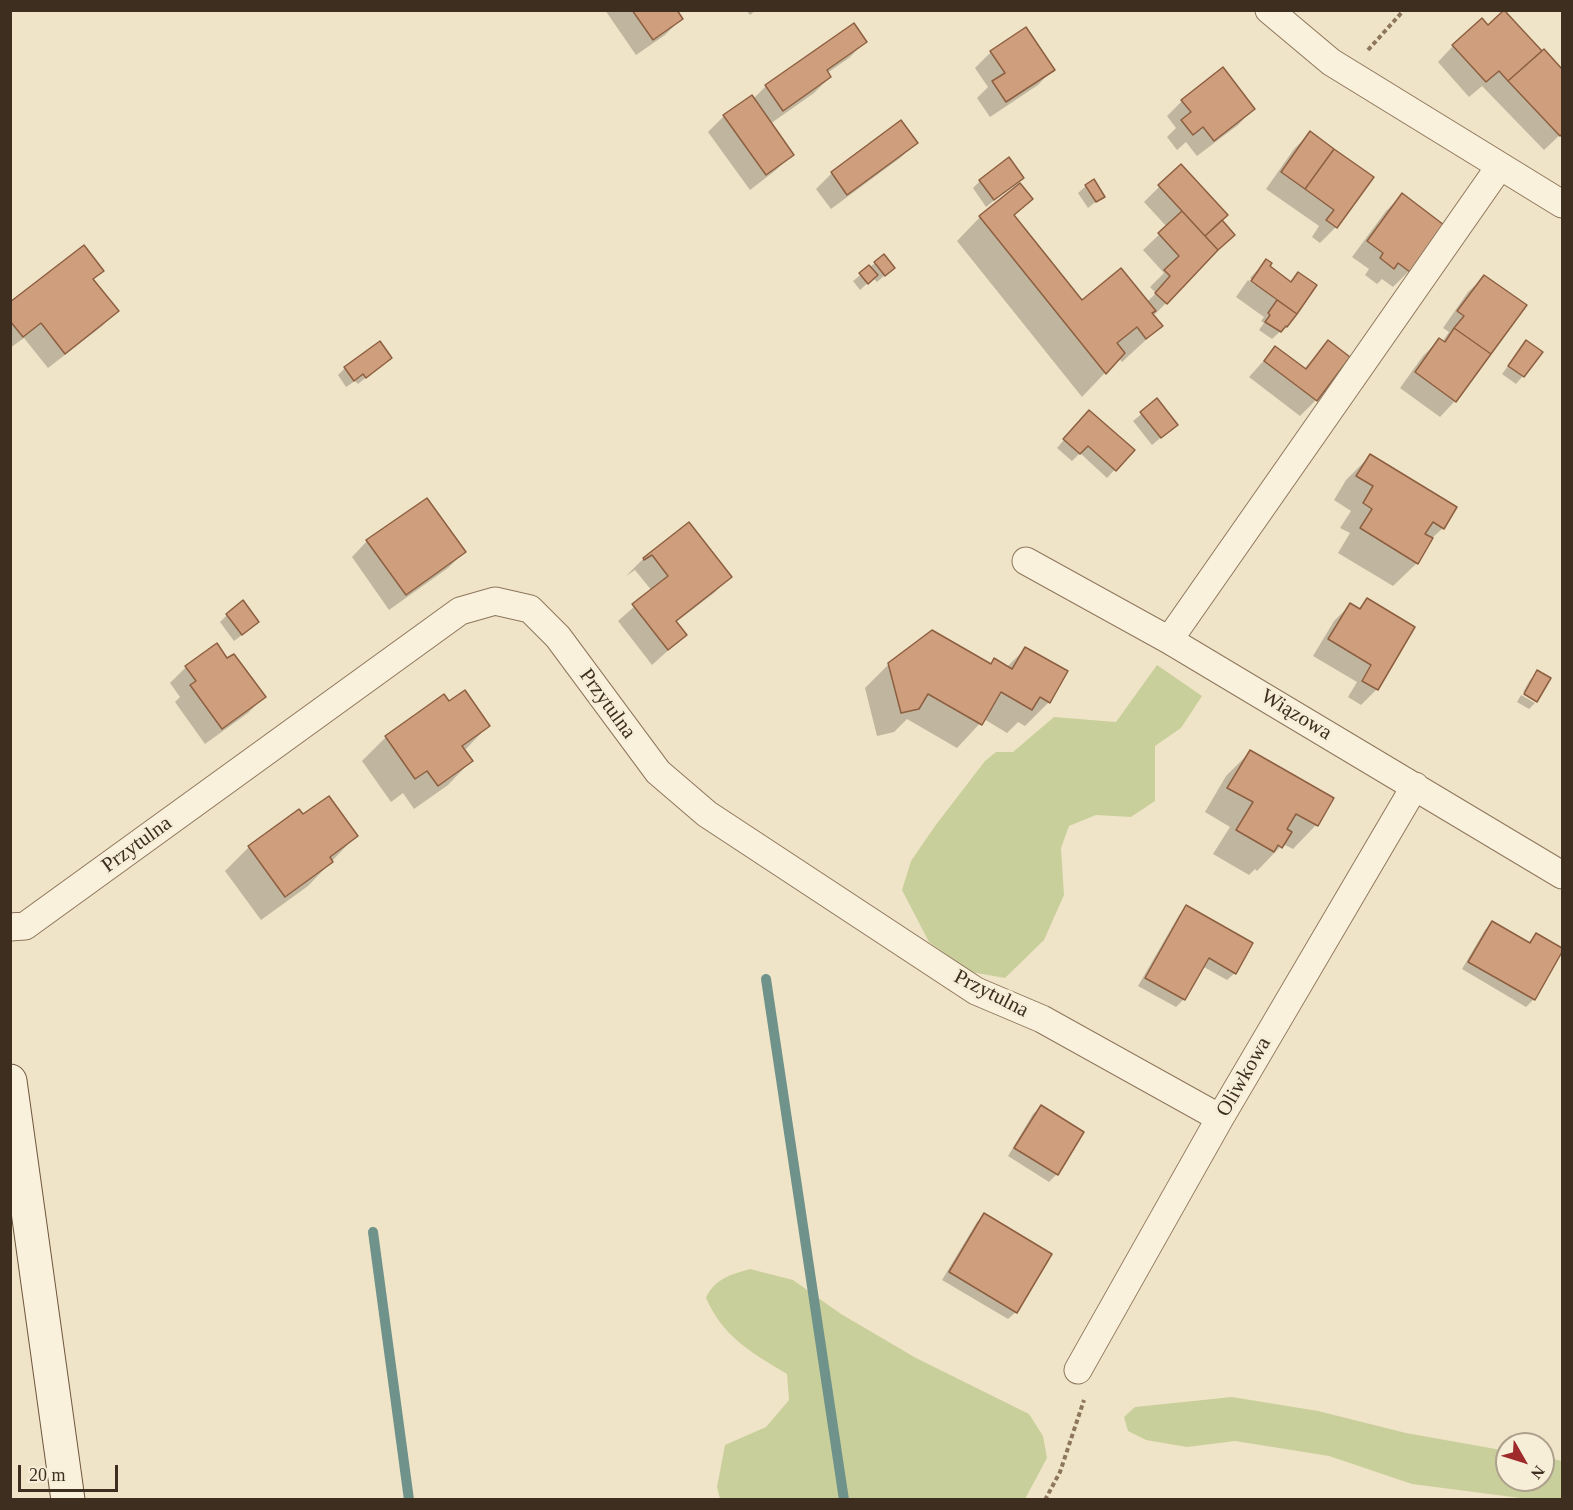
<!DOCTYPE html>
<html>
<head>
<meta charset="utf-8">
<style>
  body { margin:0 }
  #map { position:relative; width:1573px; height:1510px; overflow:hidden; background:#f0e4c8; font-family:Georgia,serif }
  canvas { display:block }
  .frame { position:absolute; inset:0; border:12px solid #3d2e20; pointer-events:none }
  .north { position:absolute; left:1495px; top:1432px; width:60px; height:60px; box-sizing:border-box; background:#f7eed8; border:2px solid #ada18e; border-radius:50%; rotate:129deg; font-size:16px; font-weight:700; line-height:24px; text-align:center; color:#3d2e20 }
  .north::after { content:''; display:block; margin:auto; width:21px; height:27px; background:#9e2a2b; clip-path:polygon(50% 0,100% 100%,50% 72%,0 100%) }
  .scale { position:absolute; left:18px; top:1465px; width:100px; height:27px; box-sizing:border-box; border:3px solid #3d2e20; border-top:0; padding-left:8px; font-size:18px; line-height:21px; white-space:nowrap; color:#3d2e20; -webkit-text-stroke:4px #f7eed8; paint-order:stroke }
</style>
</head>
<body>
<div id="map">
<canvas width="1573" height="1510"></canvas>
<div class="frame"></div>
<div class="north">N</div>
<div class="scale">20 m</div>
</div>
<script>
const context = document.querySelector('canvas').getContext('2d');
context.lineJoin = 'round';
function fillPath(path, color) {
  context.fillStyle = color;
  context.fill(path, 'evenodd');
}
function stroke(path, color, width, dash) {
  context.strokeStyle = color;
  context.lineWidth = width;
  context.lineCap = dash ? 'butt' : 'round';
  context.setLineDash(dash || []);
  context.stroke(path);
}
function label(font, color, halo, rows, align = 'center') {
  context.font = font + ' Georgia,serif';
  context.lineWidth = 6;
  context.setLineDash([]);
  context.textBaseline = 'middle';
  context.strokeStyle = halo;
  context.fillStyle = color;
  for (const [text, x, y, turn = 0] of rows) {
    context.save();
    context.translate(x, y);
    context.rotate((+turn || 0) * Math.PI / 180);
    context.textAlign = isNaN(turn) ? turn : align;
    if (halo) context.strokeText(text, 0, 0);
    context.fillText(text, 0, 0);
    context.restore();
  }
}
const green = new Path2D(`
  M1157,665L1202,696L1181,728L1155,746V801L1131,817L1096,815L1069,826L1061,848L1064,895L1044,940L1005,978L971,972L929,942L902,890L911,861L935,826L985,761L996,752H1013L1054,717L1116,722Z
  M750,1269L793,1280L841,1314L916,1358L1029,1414L1043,1436L1047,1458L1025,1499H720L717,1487L725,1445L766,1427L789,1400L787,1374C752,1353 723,1337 706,1298C714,1279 732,1274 750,1269Z
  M1232,1397L1318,1411L1406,1433L1507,1451V1480H1543V1457L1562,1461V1499H1528L1412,1484L1329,1456L1235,1441L1187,1447L1146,1440L1128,1431L1124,1417L1135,1407Z`);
const shadow = new Path2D(`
  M605,10H675L681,19L665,35L636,55Z
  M746,10H756L750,15Z
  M853,26L865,42L849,58L827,73L830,77L814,93L770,124L792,155L776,170L750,190L708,132L724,116L753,99L766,86Z
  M1488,27L1542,53L1544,51L1562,71V133L1544,150L1482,86L1469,97L1438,62L1453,46Z
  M991,52L1053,69L1038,85L990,117L977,98L988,87L975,68Z
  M1182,101L1253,109L1238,125L1197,156L1186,142L1177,150L1167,137L1176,128L1167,116Z
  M901,122L916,143L900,158L831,209L816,189L832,173Z
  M1310,133L1372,178L1336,227L1320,243L1312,237L1319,226L1266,189L1294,149Z
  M1022,178L986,207L973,188L980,181Z
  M1086,186L1103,196L1088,208L1078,193Z
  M1160,186L1220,220L1166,303L1153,316L1161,326L1122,362L1119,358L1082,397L957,241L980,217L1031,199L1013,217L1081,302H1147L1156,293L1150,287L1164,273L1143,250L1167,227L1144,202Z
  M1402,195L1409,271L1393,287L1382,279L1377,284L1365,275L1369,269L1352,257L1386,211Z
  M1266,261L1268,266L1290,282L1299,274L1315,286L1286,326L1272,339L1259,330L1264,323L1261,321L1264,317L1236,297L1248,280L1255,285V282L1250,278Z
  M875,263L893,268L877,282L873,278L860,290L853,281Z
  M102,270L93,280L117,311L101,327L48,368L24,338L10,348V304Z
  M1484,277L1455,401L1440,417L1400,388L1423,356L1439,340L1442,342L1449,332L1443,328L1468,292Z
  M1328,342L1316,400L1300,416L1249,377L1275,348L1304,369Z
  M1526,342L1523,376L1516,384L1502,374Z
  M390,358L358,384L355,381L346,387L338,375L345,368Z
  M1157,401L1176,425L1152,445L1133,421Z
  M1082,419L1133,450L1107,478L1080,453L1072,461L1057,448Z
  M1370,456L1443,528L1430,540L1417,563L1393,586L1338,553L1350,533L1340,528L1351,511L1334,500L1346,480Z
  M689,524L730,577L714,593L675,623L685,635L652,665L618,621L652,591L635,570L626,576L642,560Z
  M367,541L464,552L448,568L389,610L352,557Z
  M1367,600L1377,689L1361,705L1348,697L1357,682L1313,656L1334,621L1350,605L1358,609Z
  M227,615L250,629L234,641L220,622Z
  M216,645L227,660L264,697L248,713L205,744L175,702L180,697L170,683L186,667Z
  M1025,649L1049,702L1025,726L1018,722L1007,733L984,719L957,748L907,719L894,732L877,736L865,688L889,664L990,665L994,660L1006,668Z
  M1538,672L1536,700L1523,692L1530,680Z
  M1521,695L1535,703L1529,709L1517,702Z
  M449,703L488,726L464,751L471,761L448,785L414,809L403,793L391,802L362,761L386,737Z
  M1250,752L1332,799L1316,825L1293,849L1283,844L1257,871L1255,869L1249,875L1213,854L1230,827L1205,812L1226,776Z
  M299,811L303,816L356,836L308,886L261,920L225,871L249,847Z
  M1186,907L1235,973L1227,980L1202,966L1183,1000L1176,1007L1138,986L1179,915Z
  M1492,923L1528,943L1536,934L1562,950L1534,999L1526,1007L1462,969L1485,930Z
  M1041,1107L1057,1174L1049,1182L1008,1156L1033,1114Z
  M984,1215L1016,1312L1008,1319L942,1280L977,1222Z`);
const stream = new Path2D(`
  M766,979L844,1500
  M373,1232L409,1500`);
const building = new Path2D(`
  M632,10H677L683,19L653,40Z
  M1504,10L1542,51L1508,81L1499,71L1486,82L1452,45L1482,18L1488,25Z
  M854,23L867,42L827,70L831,77L783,111L765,85Z
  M1026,27L1055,70L1006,102L992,81L1005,73L990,51Z
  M1544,49L1562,69V134L1560,136L1508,81Z
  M1223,67L1255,109L1214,141L1203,127L1193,135L1181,120L1191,112L1181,100Z
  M752,95L794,155L766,175L723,115Z
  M901,120L918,143L847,195L831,172Z
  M1310,131L1334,149L1305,189L1281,172Z
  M1334,149L1374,177L1337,228L1326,220L1334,210L1305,189Z
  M1009,157L1024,178L994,200L979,180Z
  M1181,164L1228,215L1205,236L1158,185Z
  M1094,179L1105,197L1096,202L1085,185Z
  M1020,183L1033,199L1014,215L1082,300L1121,268L1156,311L1152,313L1163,326L1146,339L1137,327L1117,343L1125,353L1106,374L979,216Z
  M1402,193L1444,225L1410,272L1398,263L1394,269L1380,258L1383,253L1367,241Z
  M1182,211L1218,250L1167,304L1155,293L1170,276L1164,270L1179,256L1158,233Z
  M1222,220L1235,235L1218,250L1205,236Z
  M84,245L104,271L93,279L119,311L65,354L41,323L23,337L10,321V302Z
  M884,254L895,268L885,276L874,262Z
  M1266,259L1272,263L1270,266L1291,282L1298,272L1317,285L1297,314L1251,281Z
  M869,265L878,275L868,284L859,273Z
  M1484,275L1527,305L1491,354L1454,328L1464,316L1457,311Z
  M1277,300L1297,314L1287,327L1286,326L1281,332L1265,322L1270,315L1268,313Z
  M1454,328L1491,354L1456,402L1415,372L1439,338L1445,342Z
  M1328,340L1350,357L1317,401L1264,361L1275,346L1306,369Z
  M1526,340L1543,352L1524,377L1508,366Z
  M380,341L392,358L366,378L363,374L354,381L344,367Z
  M1157,398L1178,425L1161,438L1140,412Z
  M1089,410L1135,450L1116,471L1088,446L1080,454L1063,439Z
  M1370,454L1457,507L1444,529L1433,522L1425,534L1433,538L1418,564L1360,528L1372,509L1363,503L1373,486L1356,476Z
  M427,498L466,552L406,595L366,540Z
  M689,522L732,577L676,621L687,635L668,650L632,604L668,576L652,555L644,560L643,558Z
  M1367,598L1415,627L1378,690L1362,681L1371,665L1328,639L1350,603L1360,609Z
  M243,600L259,622L242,635L226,614Z
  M932,630L991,664L994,658L1012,669L1025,647L1068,671L1050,703L1040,697L1032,710L1001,692L982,725L928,694L919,709L901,713L888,663Z
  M217,643L227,658L234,654L266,697L222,729L190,685L196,681L185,666Z
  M1537,670L1551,678L1537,702L1524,694Z
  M465,690L490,726L462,746L473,761L438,786L427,771L415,779L385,736L444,694L449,701Z
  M1250,750L1334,798L1318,826L1296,814L1287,829L1292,832L1282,848L1278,845L1274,852L1236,830L1253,802L1227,788Z
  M329,796L358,836L330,857L333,862L285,897L248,846L299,809L303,814Z
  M1186,905L1253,943L1236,974L1209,958L1185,1000L1145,978Z
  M1492,921L1530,943L1536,933L1562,948V952L1535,1000L1468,962Z
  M1041,1105L1084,1132L1058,1175L1014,1148Z
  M984,1213L1052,1254L1017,1313L949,1272Z`);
const path = new Path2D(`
  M1368,50L1404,10
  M1045,1500L1060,1472L1084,1400`);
const street = new Path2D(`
  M1269,10L1331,62L1562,204
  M1026,561L1169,640L1562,875
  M1169,640L1500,166
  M10,927L25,926L460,611L495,601L530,609L558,637L658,772L707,814L976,991L1042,1019L1220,1118
  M1078,1370L1220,1118L1415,786`);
const secondary = new Path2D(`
  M10,1081L68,1500`);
const streetNames = [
  ["Przytulna",607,704,54],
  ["Wiązowa",1296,715,31],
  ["Przytulna",137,845,-36],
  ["Przytulna",991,994,27],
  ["Oliwkowa",1244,1077,-60]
];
fillPath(green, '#c9cf9b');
fillPath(shadow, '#0003');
stroke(stream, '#6f938a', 10);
fillPath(building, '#cf9f7d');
stroke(building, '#8d5f41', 1.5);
stroke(street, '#8d765c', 29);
stroke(secondary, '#6f573f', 35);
stroke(path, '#8d765c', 4, [4.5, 3]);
stroke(street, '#faf1dc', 27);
stroke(secondary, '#faf1dc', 33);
label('21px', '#3d2e20', '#f7eed8', streetNames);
</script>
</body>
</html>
